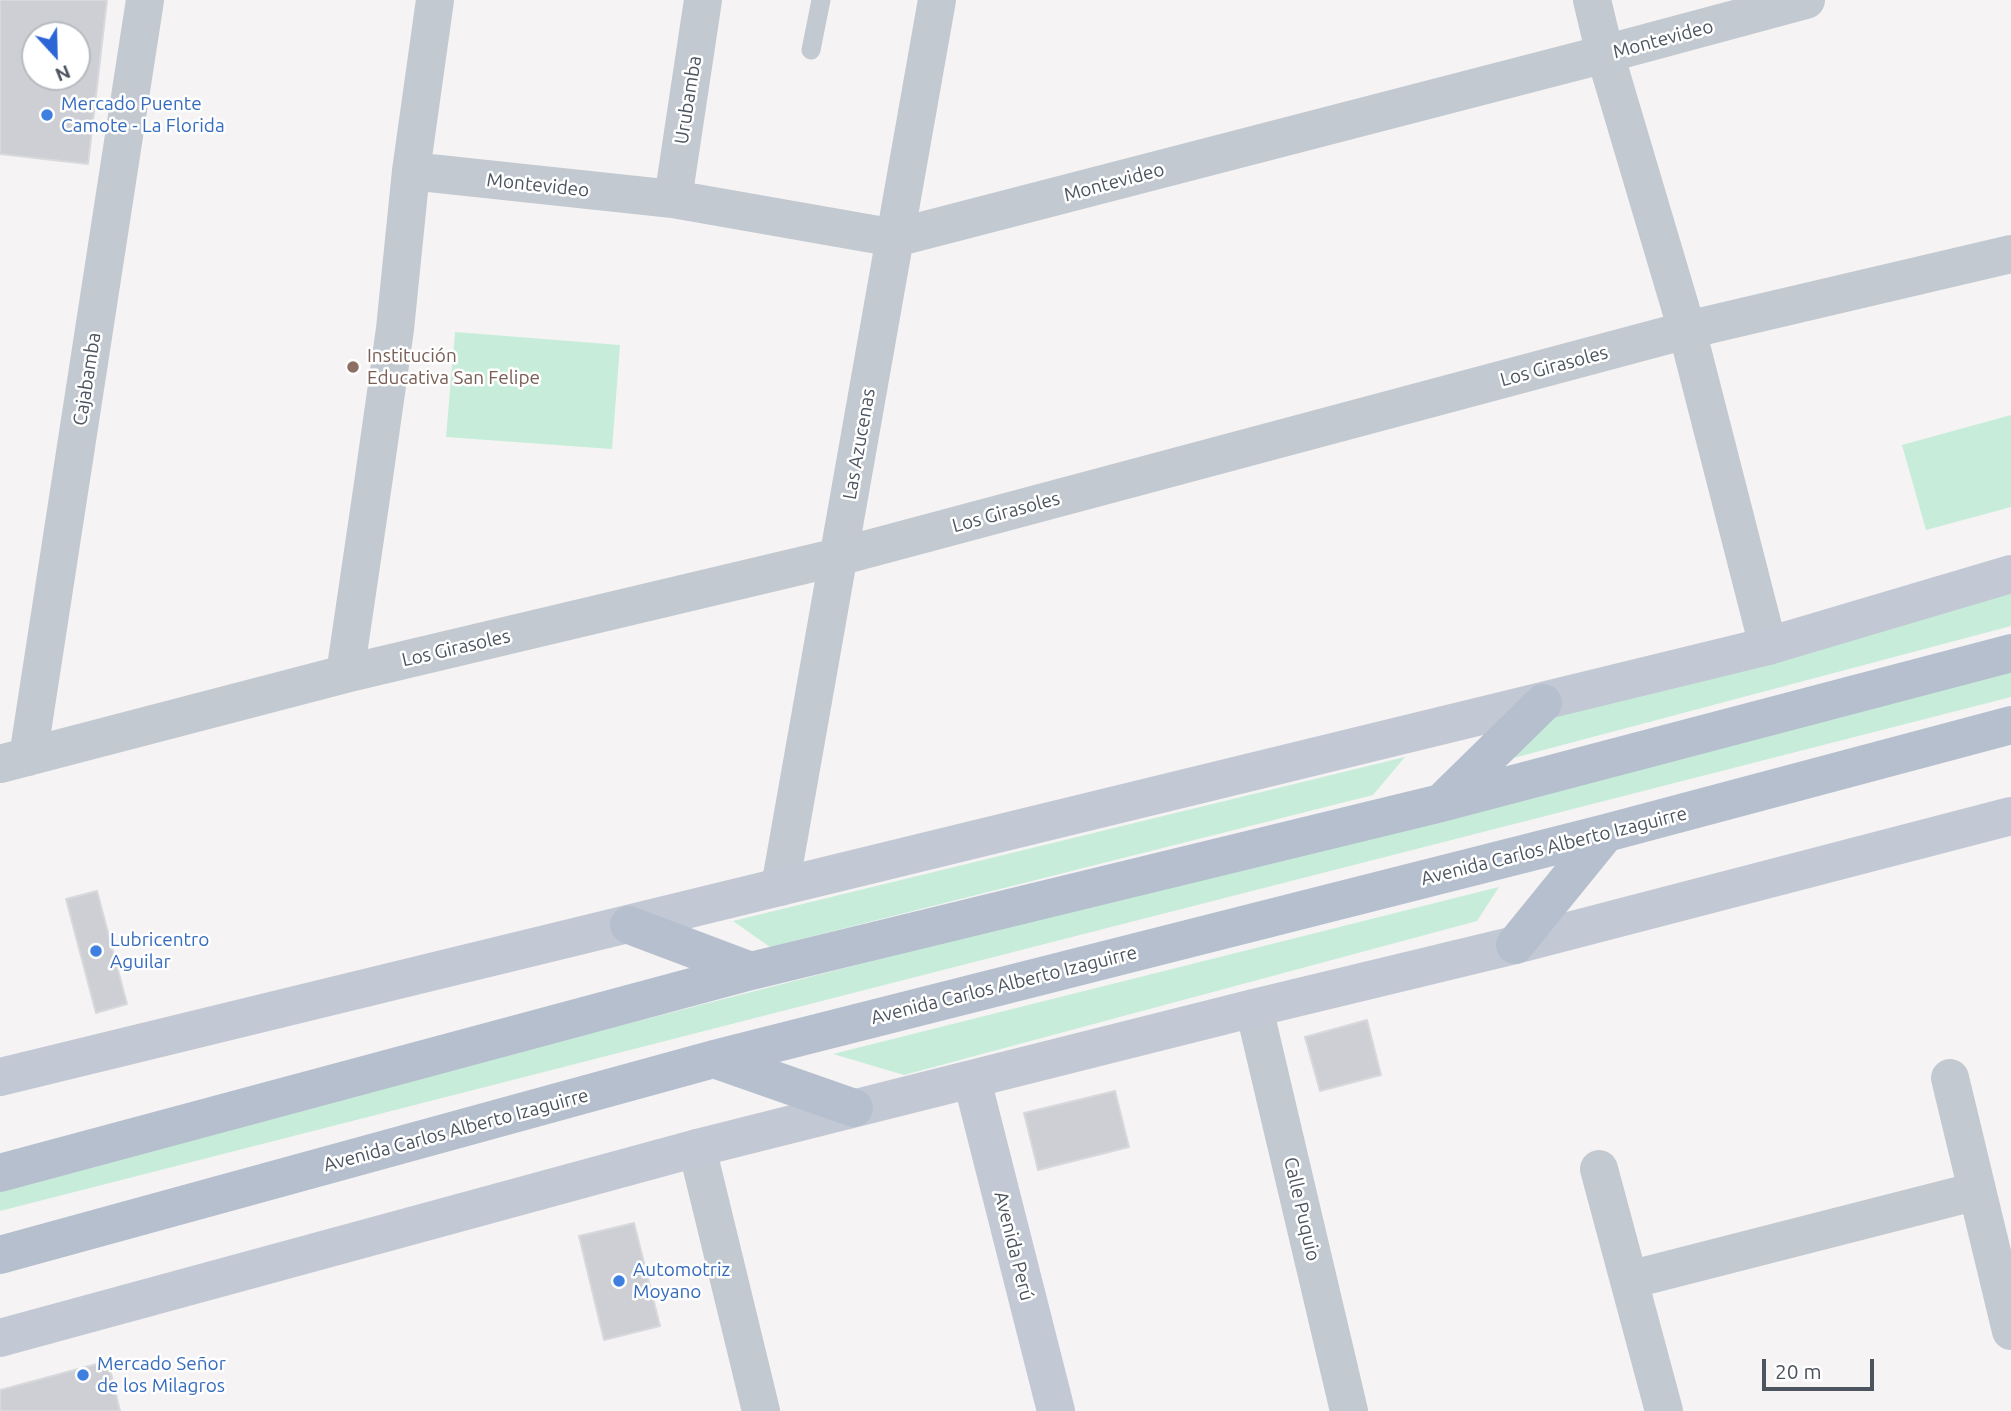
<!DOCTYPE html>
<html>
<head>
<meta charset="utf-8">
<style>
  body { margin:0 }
  #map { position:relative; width:2011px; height:1411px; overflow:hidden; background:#f5f3f3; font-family:Ubuntu,sans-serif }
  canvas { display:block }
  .north { position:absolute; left:21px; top:21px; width:70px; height:70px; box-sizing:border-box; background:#fff; border:2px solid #b7bbbf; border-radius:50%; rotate:158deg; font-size:19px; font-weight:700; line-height:28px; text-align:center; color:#4c545f }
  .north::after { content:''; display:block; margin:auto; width:24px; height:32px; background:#2c65d5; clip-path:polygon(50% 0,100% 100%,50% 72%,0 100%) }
  .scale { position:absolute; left:1762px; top:1359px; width:112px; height:32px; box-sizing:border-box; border:4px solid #4c545f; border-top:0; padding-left:9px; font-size:21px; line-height:24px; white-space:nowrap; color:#4c545f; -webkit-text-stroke:5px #fff; paint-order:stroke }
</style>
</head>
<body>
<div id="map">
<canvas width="2011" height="1411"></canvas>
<div class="north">N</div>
<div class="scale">20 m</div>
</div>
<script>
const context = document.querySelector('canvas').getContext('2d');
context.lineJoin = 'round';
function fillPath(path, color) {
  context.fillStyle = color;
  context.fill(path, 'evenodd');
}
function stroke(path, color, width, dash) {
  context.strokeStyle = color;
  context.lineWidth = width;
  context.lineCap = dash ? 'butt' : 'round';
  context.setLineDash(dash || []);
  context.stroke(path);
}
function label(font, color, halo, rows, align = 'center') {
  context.font = font + ' Ubuntu,sans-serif';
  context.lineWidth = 5;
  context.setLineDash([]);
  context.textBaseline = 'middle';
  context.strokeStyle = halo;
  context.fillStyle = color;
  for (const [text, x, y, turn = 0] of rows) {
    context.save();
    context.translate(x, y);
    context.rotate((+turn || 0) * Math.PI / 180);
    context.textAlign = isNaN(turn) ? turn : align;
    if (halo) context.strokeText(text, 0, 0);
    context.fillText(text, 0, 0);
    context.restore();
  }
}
const green = new Path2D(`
  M455,332L620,345L612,449L446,437Z
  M2011,415V507L1926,530L1902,445Z
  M2011,592V626L1487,765L1516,723Z
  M2011,670V697L0,1211V1184Z
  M1405,757L1373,795L770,947L733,921Z
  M1499,887L1477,921L904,1075L833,1054Z`);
const building = new Path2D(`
  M0,0H107L88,164L0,154ZM35,35H77V77H35Z
  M97,891L127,1004L96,1013L66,899Z
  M1367,1020L1381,1075L1320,1091L1305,1037Z
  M1115,1091L1129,1147L1038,1170L1024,1113Z
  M634,1223L660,1326L604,1340L579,1236Z
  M108,1361L120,1411H0V1390Z`);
const lane = new Path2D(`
  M811,50L821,0`);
const street = new Path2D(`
  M1592,0L1605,54L1687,330L1768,646
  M411,171L673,199L895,238L1605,54L1806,0
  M673,199L703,0
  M345,674L374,477L395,329L411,171L435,0
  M28,757L145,0
  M0,764L345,674L838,557L1687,330L2011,254
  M780,887L937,0
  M1254,1008L1349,1411
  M1950,1078L2011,1331
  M697,1148L761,1411
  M1599,1169L1664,1411
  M1629,1280L1977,1191`);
const secondary = new Path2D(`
  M0,1077L1768,646L2011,574
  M972,1080L1056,1411
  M0,1338L697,1148L1254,1008L1515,945L2011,816`);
const primary = new Path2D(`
  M1442,802L1543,703
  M629,925L751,971
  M1515,945L1606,833
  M714,1059L854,1108
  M0,1173L751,971L1441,803L2011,653
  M0,1255L714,1059L1606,833L2011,725`);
const markers = [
  [47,115,7,"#3f7fe0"],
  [353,367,7,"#8d6e63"],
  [96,951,7,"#3f7fe0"],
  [619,1281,7,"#3f7fe0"],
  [83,1375,7,"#3f7fe0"]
];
const streetNames = [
  ["Montevideo",1663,39,-15],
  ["Urubamba",688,100,-81],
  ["Montevideo",1114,182,-15],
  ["Montevideo",538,185,6],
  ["Los Girasoles",1554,366,-15],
  ["Cajabamba",87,379,-81],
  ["Las Azucenas",859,444,-80],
  ["Los Girasoles",1006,512,-15],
  ["Los Girasoles",456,648,-13],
  ["Avenida Carlos Alberto Izaguirre",1554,846,-14],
  ["Avenida Carlos Alberto Izaguirre",1004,985,-14],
  ["Avenida Carlos Alberto Izaguirre",456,1130,-15],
  ["Calle Puquio",1302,1209,77],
  ["Avenida Perú",1014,1246,76]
];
const shopNames = [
  ["Mercado Puente",61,104],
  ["Camote - La Florida",61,126],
  ["Lubricentro",110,940],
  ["Aguilar",110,962],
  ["Automotriz",633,1270],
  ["Moyano",633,1292],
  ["Mercado Señor",97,1364],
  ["de los Milagros",97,1386]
];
const educationNames = [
  ["Institución",367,356],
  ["Educativa San Felipe",367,378]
];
fillPath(green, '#c7edda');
fillPath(building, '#cdcfd4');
stroke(building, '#d8d9dd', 2);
stroke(lane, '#c2c9d0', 19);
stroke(street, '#c2c9d0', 38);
stroke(secondary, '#c3c9d4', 38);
stroke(primary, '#b6bfce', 38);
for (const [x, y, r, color] of markers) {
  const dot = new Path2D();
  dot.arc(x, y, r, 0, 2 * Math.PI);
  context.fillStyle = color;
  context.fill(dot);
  stroke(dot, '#fff', 2.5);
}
label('19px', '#4c545f', '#fff', streetNames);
label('19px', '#366cbe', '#fff', shopNames, 'left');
label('19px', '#785e54', '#fff', educationNames, 'left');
</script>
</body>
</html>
